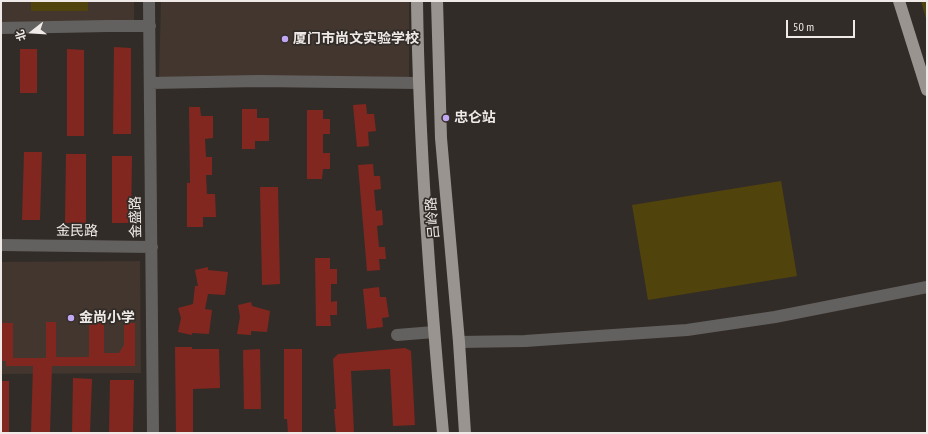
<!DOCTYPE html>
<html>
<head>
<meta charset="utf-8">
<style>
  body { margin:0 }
  #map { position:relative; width:928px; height:434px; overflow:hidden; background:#322c28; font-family:"PT Sans Narrow","Noto Sans SC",sans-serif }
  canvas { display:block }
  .frame { position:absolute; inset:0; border:2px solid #efeae8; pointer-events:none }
  .north { position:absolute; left:12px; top:12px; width:40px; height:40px; -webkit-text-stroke:3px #322c28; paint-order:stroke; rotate:253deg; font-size:11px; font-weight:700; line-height:16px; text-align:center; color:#efeae8 }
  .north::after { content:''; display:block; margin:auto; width:14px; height:18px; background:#efeae8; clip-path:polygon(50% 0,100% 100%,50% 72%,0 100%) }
  .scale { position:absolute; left:786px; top:20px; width:69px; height:18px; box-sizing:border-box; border:2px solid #efeae8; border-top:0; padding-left:5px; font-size:12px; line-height:14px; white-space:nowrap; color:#efeae8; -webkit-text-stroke:3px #322c28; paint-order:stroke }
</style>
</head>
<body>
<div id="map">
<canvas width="928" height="434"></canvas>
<div class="frame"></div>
<div class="north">北</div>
<div class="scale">50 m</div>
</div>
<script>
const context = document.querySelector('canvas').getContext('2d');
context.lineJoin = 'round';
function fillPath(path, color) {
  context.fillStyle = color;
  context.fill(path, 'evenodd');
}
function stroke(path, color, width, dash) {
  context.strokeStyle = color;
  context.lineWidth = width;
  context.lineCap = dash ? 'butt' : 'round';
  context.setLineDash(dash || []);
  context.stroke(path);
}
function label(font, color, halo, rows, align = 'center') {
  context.font = font + ' "PT Sans Narrow","Noto Sans SC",sans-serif';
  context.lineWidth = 3.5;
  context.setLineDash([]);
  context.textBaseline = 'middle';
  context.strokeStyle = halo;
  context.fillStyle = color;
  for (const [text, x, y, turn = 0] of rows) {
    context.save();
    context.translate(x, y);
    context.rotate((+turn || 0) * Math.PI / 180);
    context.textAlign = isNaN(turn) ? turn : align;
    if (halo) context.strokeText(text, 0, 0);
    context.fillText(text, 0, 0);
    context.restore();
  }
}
const built = new Path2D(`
  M1,1H134V22L1,23Z
  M161,1H409V78L159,77Z
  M140,261L141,373L1,374V262Z`);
const green = new Path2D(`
  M31,1H88V11H31Z
  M921,1H927V22Z
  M781,181L797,276L648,300L632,205Z`);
const building = new Path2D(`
  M114,47L131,48V134H113Z
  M20,49H37V93H20Z
  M67,49L84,50V136H67Z
  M366,104L367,114H374L376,131L368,132L369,146L357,147L353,105Z
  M189,107H200L201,116H213V138L205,139L206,157H212V175H206L207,194H215L216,217H203V227H187V183H190Z
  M242,109H257V118H269V141H255V149H242Z
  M307,110H323V119H330V134H323V153H330V169H323L322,179H307Z
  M24,152H42L40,220H22Z
  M66,154H86V223H65Z
  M112,156H132L131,223H112Z
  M373,164L374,176H380L381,189L374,190L376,211L382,210L383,225L377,226L379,247H385L386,259H379L380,270L367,271L358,165Z
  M260,187H278L280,284L262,285Z
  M315,258H330V269H337V284H331V302L337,301V315H330L331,326H316Z
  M208,267V270L228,272L225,295L208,294L205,309L212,310L209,334L192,333V335L178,332L181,318L178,308L193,304L195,286H198L195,270Z
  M379,287L380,297H386L389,317L382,318L383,327L367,329L363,289Z
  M251,302L252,306L270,311L267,332L251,331V335L237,334L240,317L238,305Z
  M89,321H104V353H119L124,345V323H135V366H52L50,433H31L33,366H6V361H2L1,323H13V358H46V322H56V357H89Z
  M175,347H192V349H219L220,388L193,389V433H176Z
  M405,348L411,351L415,425L393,426L390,369L351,371L354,433H336L334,409H336L333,359L338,354Z
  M260,349L261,409H244L243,350Z
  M284,349H302V433H288L287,419H284Z
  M73,378L92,379L90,433H72Z
  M110,380H134L133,433H109Z
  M1,381H9V433H1Z`);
const minor = new Path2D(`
  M149,1L153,433
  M1,28L108,26H150
  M150,83L259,81L418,83
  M1,245L152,247
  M397,335L434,332
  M459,342L525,341L687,330L775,317L927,287`);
const major = new Path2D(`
  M417,1C419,145 430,289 443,433
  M437,1L441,138L459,342L465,433
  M899,1L927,90`);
const markers = [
  [285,39,4,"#c2a7f2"],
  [446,118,4,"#c2a7f2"],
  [71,318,4,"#c2a7f2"]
];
const poiNames = [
  ["厦门市尚文实验学校",293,39],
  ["忠仑站",454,118],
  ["金尚小学",79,318]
];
const streetNames = [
  ["金盛路",136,217,-91],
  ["吕岭路",433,218,-95],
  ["金民路",77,231,1]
];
fillPath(built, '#42362f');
fillPath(green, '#51430c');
fillPath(building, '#81271f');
stroke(minor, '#63615f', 12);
stroke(major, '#99948f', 12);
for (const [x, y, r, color] of markers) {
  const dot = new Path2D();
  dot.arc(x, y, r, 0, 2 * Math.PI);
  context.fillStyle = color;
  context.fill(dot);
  stroke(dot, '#322c28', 1.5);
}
label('bold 14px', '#efeae8', '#322c28', poiNames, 'left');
label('14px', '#efeae8', '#322c28', streetNames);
</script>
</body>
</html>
